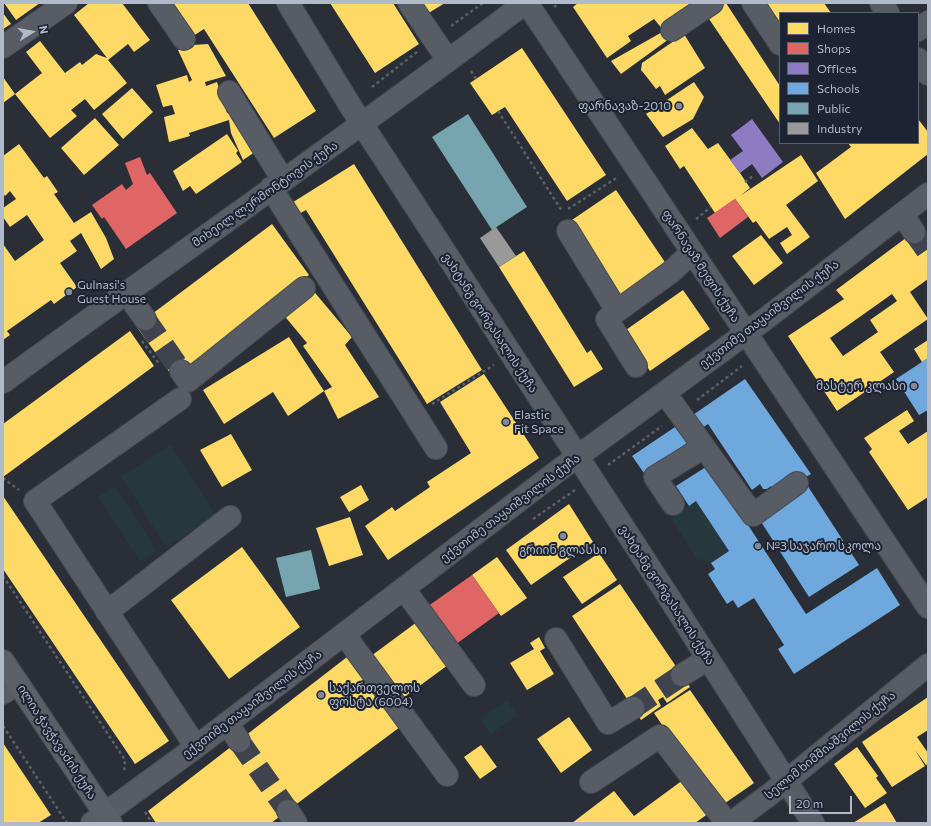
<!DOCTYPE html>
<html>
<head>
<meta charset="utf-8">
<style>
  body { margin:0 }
  #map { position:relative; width:931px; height:826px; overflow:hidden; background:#292e37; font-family:Commissioner,sans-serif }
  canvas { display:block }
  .frame { position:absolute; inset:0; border:4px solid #b2b9c8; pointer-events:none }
  .legend { position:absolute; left:779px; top:12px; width:140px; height:132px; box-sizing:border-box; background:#1c2332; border:1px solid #585f6e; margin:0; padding:5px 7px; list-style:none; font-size:12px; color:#b2b9c8 }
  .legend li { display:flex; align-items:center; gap:8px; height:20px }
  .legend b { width:20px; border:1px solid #585f6e }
  .north { position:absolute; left:12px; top:12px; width:40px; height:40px; -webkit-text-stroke:3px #1c2332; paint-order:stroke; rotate:79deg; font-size:11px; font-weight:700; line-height:16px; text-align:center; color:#b2b9c8 }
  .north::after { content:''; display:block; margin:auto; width:14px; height:18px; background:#b2b9c8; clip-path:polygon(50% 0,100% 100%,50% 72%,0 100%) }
  .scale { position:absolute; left:789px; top:796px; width:63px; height:18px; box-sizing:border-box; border:2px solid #b2b9c8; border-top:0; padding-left:5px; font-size:12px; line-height:14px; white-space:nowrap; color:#b2b9c8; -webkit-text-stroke:3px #1c2332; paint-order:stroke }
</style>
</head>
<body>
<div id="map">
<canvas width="931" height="826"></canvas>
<div class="frame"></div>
<ul class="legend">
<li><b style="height:11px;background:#ffd966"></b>Homes</li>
<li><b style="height:11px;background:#e06666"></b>Shops</li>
<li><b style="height:11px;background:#8e7cc3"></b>Offices</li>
<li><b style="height:11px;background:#6fa8dc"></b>Schools</li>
<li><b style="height:11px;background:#76a5af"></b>Public</li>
<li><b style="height:11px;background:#999"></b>Industry</li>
</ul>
<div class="north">N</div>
<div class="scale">20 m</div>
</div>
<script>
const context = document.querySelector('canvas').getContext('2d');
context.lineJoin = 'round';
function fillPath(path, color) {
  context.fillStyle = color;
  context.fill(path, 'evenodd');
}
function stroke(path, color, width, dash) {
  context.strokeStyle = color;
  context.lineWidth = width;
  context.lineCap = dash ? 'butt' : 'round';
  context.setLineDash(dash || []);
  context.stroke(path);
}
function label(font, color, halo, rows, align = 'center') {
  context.font = font + ' Commissioner,"Noto Sans Georgian",sans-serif';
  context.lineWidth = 4;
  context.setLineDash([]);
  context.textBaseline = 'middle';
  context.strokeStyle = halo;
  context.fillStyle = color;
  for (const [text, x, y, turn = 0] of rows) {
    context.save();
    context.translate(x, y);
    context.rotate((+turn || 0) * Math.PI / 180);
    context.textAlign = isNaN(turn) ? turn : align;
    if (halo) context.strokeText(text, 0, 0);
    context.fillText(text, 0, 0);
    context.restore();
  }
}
const green = new Path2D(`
  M171,445L216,516L166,547L121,476Z
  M115,486L157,551L140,562L98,497Z
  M696,501L729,551L711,563L697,559L671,518Z
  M507,700L518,715L490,735L480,719Z`);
const homes = new Path2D(`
  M4,3H40L16,20Z
  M89,3H122L150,40L134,52L128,44L108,60L127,83L94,110L85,99L71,110L77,116L50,138L15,94L3,103V77L15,94L42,73L26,52L40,41L65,73L80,62L82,65L96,54L107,58L74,15Z
  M168,3H248L316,111L274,138L204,29L190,38Z
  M330,3H393L419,44L375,73Z
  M420,3H445L427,14Z
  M578,3H694L669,39L621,74L611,61L664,31L654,19L628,36L631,41L607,58L573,7Z
  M721,3H726L780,86V124L705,13Z
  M758,3H824L831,13H780V37Z
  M3,13L11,24L3,29Z
  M684,34L705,68L665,95L660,86L656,89L646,76L641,70L642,63Z
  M208,44L226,76L205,82L206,86L217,82L227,113L236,108L258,150L243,160L231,133L229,120L189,133L190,136L169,142L164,117L175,114L172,105L163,107L156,85L187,75L189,82L192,80L178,50L193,45Z
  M522,48L606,175L567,201L505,107L492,115L470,83Z
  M694,82L704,97L693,119L663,137L646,114Z
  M132,88L153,112L123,139L102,114Z
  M95,118L119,145L84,175L61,148Z
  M918,119L928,132V154L845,219L816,173L851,147L848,143H918Z
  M692,128L708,149L718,143L740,173L750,188L740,196L801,155L818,181L786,205L810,237L787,254L780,243L792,235L787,227L769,239L756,221L753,223L735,199L715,213L684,166L680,169L665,146Z
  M227,134L238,151L236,153L242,162L196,194L190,186L183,191L173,171Z
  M19,144L44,178L47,176L58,192L54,194L74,223L91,212L106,238L114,259L101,269L81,233L70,241L77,251L60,263L77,287L54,304L51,300L7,331L10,335L3,340V244L15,261L44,240L27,215L10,227L3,217V208L16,199L10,191L5,196L3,193V156Z
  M354,164L482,370L427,404L306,210L297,215L290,204Z
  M616,190L669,268L621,300L569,222Z
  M272,224L309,275L173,377L136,326Z
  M922,226L928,235V279L910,292L928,319L880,352L894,372L837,411L788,336L844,299L836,290ZM892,294L897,301L870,320L878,332L843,356L830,338Z
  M761,235L783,263L754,285L732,256Z
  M524,251L587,353L591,350L603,369L574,387L499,267Z
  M311,288L352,337L345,345L379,397L338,419L324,391L332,387L303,346L307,343L282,313Z
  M683,290L710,329L650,371L623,332Z
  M130,331L154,366L3,477V424Z
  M289,337L324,391L288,416L273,392L224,424L203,390Z
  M928,340V358L922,362L914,349Z
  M484,374L539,458L388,560L365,526L392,507L395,511L430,487L427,482L471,453L440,402Z
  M907,410L914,421L899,431L908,444L928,431V497L908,510L869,452L872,449L864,438Z
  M231,434L252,470L222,487L200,450Z
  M361,485L369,500L349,512L340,497Z
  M3,496L169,741L135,764L3,569Z
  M569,504L593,542L531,585L506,550Z
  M350,517L363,555L329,566L316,528Z
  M242,547L300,627L229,679L171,600Z
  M599,553L617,580L582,604L563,577Z
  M497,557L527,598L501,616L472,575Z
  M620,584L690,687L667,703L663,697L658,700L661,706L641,720L572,616Z
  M417,622L448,665L403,698L371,656Z
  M539,637L545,648L540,651L554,674L527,690L510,663L534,649L530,643Z
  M347,657L400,727L271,823H156L148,811Z
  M690,690L754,783L718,808L654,713Z
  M928,697V730L917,737L928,753V764L926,765L915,750L925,766L892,787L862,742Z
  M569,717L592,750L561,773L537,739Z
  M3,743L51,815L38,823H3Z
  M481,745L497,767L480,779L464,757Z
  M857,747L878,776L876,778L887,793L865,808L834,764Z
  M687,777L712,811L695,823H572L614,791L634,816Z
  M885,803L897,823H853Z`);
const shops = new Path2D(`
  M140,157L147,175L150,173L177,213L126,249L104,217L102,219L92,205L122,184L126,190L133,184L125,163Z
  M735,199L748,217L720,238L707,218Z
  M472,575L499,613L452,647L424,609Z`);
const offices = new Path2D(`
  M752,119L783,162L762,178L752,164L740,173L730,160L743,151L731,135Z`);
const schools = new Path2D(`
  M928,358V410L919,415L896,379Z
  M745,379L811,474L806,477L797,475L775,491L771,486L767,489H763L760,484L752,490L708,424L699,430L690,417Z
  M675,427L687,443L663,460L646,476L632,456Z
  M709,465L806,614L877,568L900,605L794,674L778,649L784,645L754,598L738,608L733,600L727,604L708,574L715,569L711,563L729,551L696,501L689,506L676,486Z
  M807,485L859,565L809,597L758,517Z`);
const public = new Path2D(`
  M468,114L527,207L492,230L432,137Z
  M311,550L320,589L286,597L276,558Z`);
const industry = new Path2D(`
  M496,227L516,256L499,267L480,238Z`);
const minorTunnel = new Path2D(`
  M914,232L928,252
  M145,319L181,371
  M633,708L682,675
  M239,741L288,811`);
const path = new Path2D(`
  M554,7L559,3
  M451,26L483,3
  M471,71L476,79
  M372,87L417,52
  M498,111L562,211
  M745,182L753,176
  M568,209L618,177
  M696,219L711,207
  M142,341L160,365
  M697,400L742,366
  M432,404L494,365
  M608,465L662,426
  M3,478L19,490
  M533,519L575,490
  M3,576L125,760L124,773
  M3,726L67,823
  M145,812L152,823`);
const minor = new Path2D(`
  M159,3L184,39
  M288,3L351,107L670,599L813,823
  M409,3L448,60
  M527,3L928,607
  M753,3L780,44
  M881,3L888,13
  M672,30L712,3
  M918,30L928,22
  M3,47L66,3
  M918,59L928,74
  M229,92L283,180
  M271,188L436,448
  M902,214L914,232
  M568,231L617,311L671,272L692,252
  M126,292L145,319
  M617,311L607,319L636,366
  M181,371L188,381L304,288
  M3,382C177,255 354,133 525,3
  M665,393L753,515L797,483
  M180,399L35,501L196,747
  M673,504L655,477L704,447
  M404,589L474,685
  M107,612L230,517
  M344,634L447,775
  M556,639L608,723L633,708
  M682,675L708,659
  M3,693L18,683
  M227,723L239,741
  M591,782L660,736L727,823
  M288,811L296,823
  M92,823L196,747L559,470L764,320L928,194
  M731,823L769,795L928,665`);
const major = new Path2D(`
  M3,661L111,823`);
const markers = [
  [679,106,4,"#828895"],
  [69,292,4,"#828895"],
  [914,386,4,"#828895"],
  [506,422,4,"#828895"],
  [563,536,4,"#828895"],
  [758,546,4,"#828895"],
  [321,695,4,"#828895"]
];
const poiNames = [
  ["ფარნავაზ-2010",671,106,"right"],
  ["Gulnasi's",77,285],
  ["Guest House",77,299],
  ["მასტერ კლასი",906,386,"right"],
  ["Elastic",514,415],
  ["Fit Space",514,429],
  ["№3 საჯარო სკოლა",766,546],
  ["გრიინ გლასსი",563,550,"center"],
  ["საქართველოს",329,688],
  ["ფოსტა (6004)",329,702]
];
const streetNames = [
  ["მიხეილ ლერმონტოვის ქუჩა",265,194,-35],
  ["ფარნავაზ მეფის ქუჩა",701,266,57],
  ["ექვთიმე თაყაიშვილის ქუჩა",769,314,-37],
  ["ვახტანგ გორგასალის ქუჩა",490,323,57],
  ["ექვთიმე თაყაიშვილის ქუჩა",510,508,-37],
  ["ვახტანგ გორგასალის ქუჩა",667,595,57],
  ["ექვთიმე თაყაიშვილის ქუჩა",252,704,-37],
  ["ილია ჭავჭავაძის ქუჩა",57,742,57],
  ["სელიმ ხიმშიაშვილის ქუჩა",830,745,-39]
];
fillPath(green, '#26383d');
fillPath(homes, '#ffd966');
fillPath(shops, '#e06666');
fillPath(offices, '#8e7cc3');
fillPath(schools, '#6fa8dc');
fillPath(public, '#76a5af');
fillPath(industry, '#999');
stroke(minorTunnel, '#3e434d', 22, [22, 11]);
stroke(minor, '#454950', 24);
stroke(major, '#464b54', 24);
stroke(path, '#5c6068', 2.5, [3, 3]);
stroke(minor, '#585c65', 22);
stroke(major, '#5b5f66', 22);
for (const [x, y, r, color] of markers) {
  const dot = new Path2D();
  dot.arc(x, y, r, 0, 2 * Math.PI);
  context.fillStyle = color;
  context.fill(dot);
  stroke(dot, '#1c2332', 1.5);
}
label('12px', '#b2b9c8', '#1c2332', poiNames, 'left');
label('12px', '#b2b9c8', '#1c2332', streetNames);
</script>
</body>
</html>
